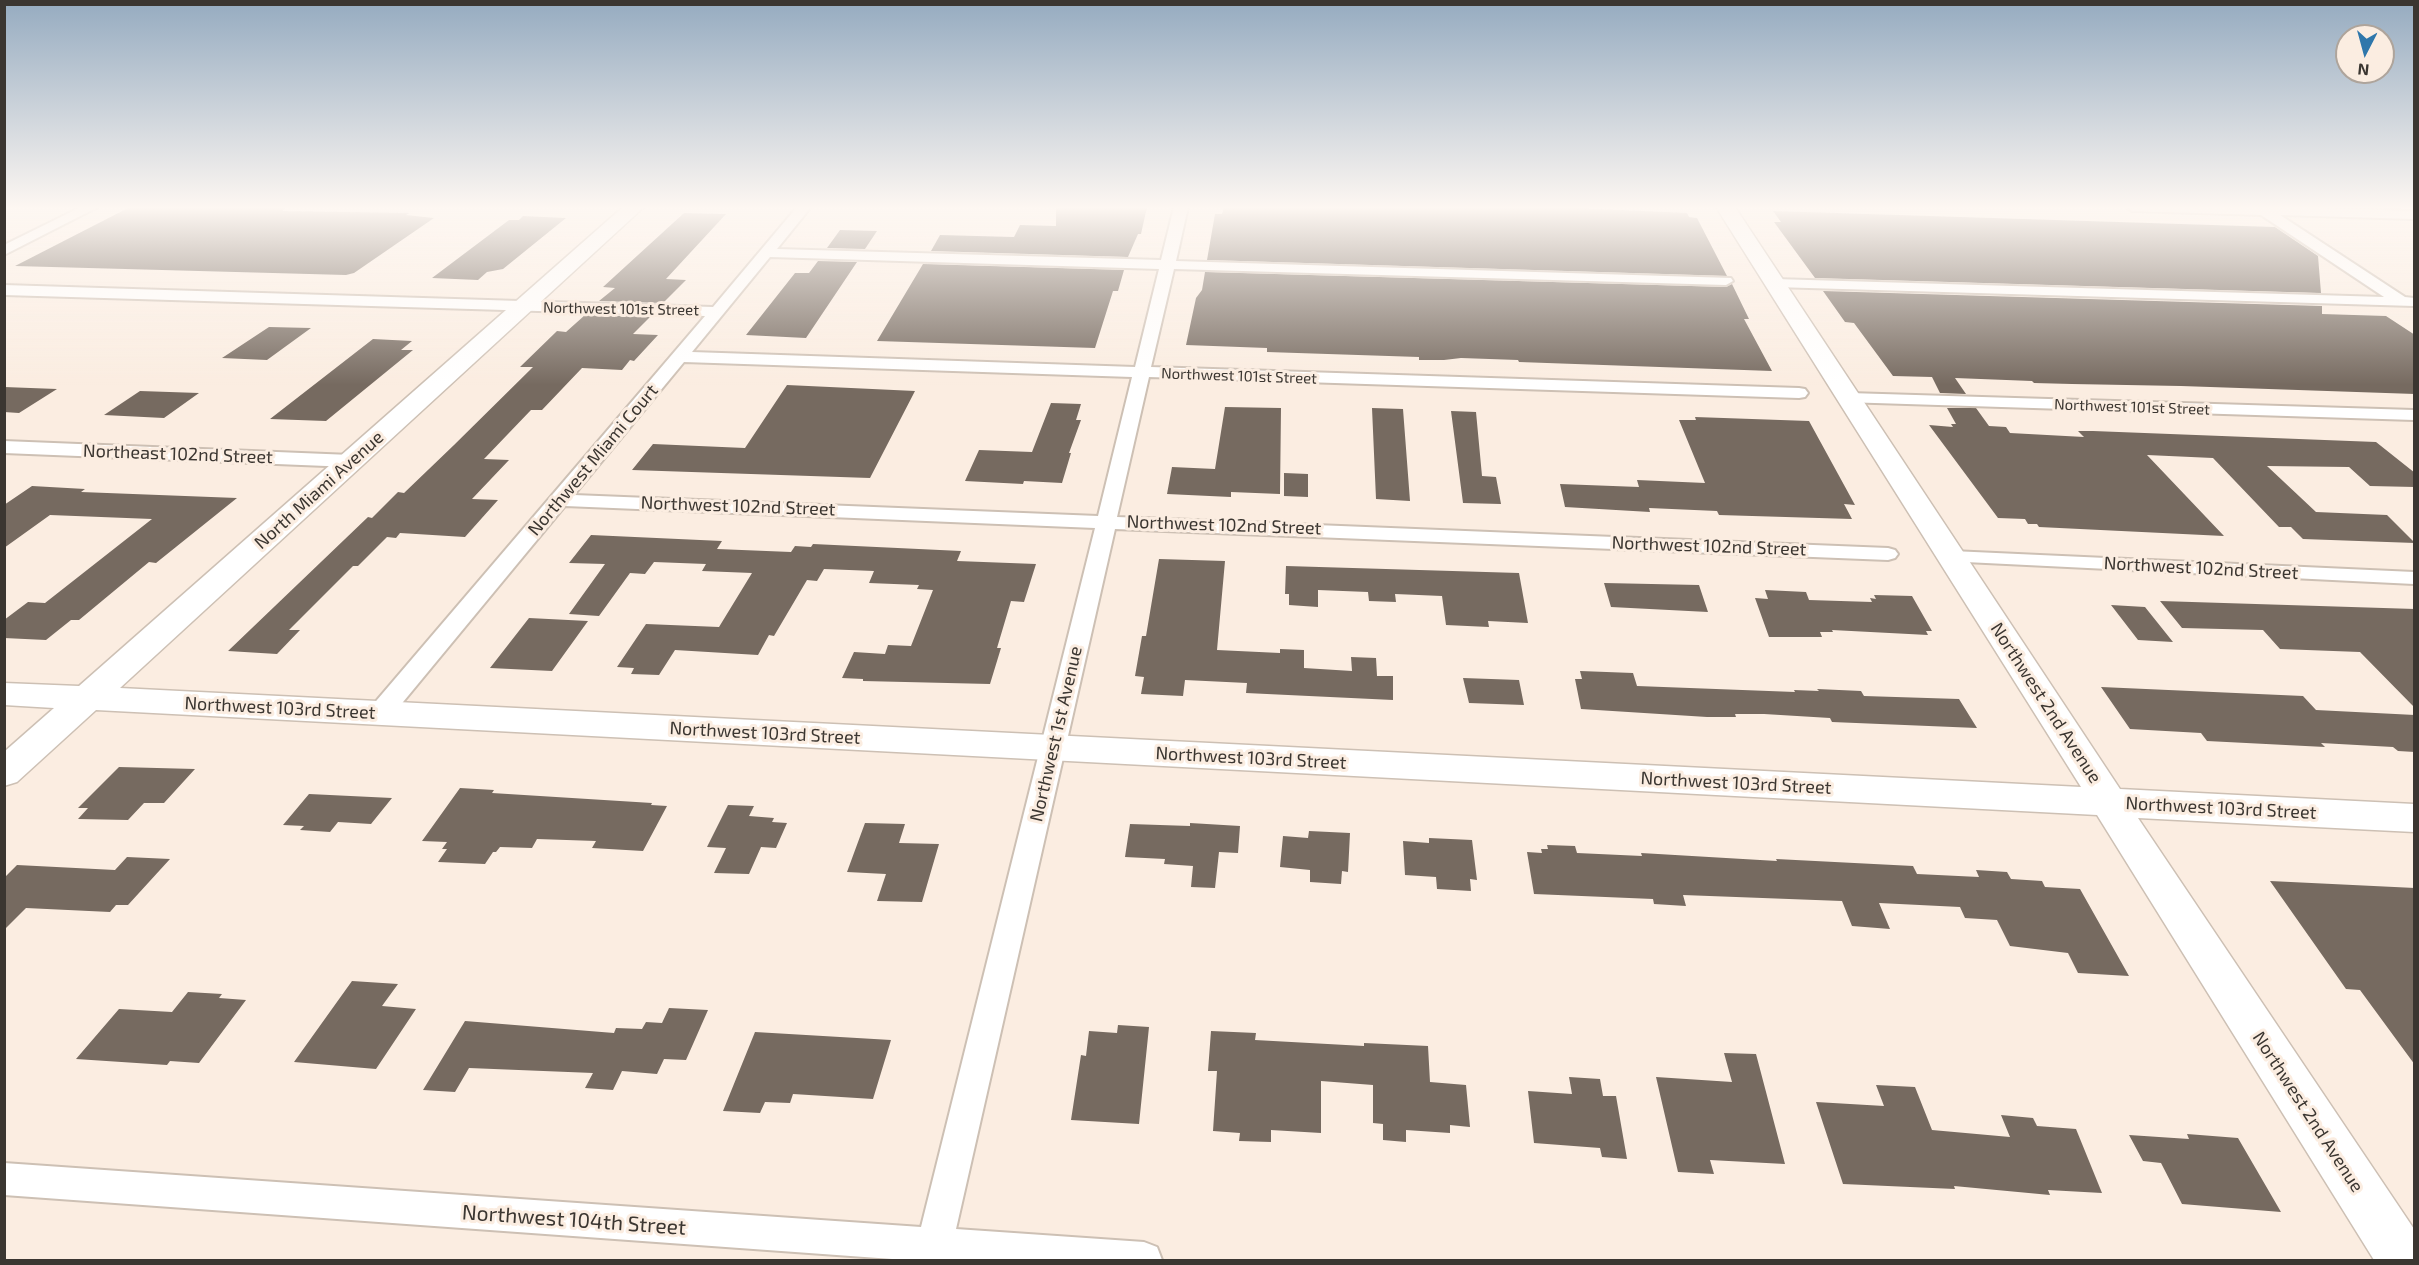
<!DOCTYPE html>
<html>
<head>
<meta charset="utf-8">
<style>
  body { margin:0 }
  #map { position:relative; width:2419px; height:1265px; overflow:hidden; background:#fbede1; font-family:"Exo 2",sans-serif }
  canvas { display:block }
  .frame { position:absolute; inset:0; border:6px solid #3b3631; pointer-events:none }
  .north { position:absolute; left:2335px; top:24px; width:60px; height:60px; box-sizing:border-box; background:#fbede1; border:2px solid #aea49b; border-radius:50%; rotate:186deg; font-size:16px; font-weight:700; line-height:24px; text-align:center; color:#3b3631 }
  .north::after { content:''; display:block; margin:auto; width:21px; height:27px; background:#2f77ab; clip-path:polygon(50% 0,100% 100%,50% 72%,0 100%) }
</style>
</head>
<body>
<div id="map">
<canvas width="2419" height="1265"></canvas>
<div class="frame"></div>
<div class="north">N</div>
</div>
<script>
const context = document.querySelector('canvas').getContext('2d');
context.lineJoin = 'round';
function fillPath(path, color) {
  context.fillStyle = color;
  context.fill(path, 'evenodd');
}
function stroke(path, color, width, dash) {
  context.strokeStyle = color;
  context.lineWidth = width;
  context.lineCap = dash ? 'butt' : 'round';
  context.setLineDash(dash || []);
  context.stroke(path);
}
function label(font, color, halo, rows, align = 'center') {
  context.font = font + ' "Exo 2",sans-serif';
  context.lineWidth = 6;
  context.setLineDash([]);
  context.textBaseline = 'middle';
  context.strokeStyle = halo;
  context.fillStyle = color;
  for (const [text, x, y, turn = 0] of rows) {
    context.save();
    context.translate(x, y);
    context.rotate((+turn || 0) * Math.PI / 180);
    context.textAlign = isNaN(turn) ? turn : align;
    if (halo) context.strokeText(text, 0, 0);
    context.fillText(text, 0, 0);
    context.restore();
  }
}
const building = new Path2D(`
  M130,207H287L282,211L409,213L406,215L434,218L354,273L346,275L15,266Z
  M1056,207H1147L1141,234H1138L1128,257L931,251L940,235L1014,237L1020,225L1056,226Z
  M1224,207H1554L1687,213L1689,217L1697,218L1727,276L1207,260L1215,214H1222Z
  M1773,211L2275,227L2318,256L2321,293L1815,278L1774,222H1781Z
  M684,213L726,214L666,279L686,280L663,303L599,301L615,288L603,287Z
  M523,216L566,218L503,269L487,272L478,280L432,278L509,220H519Z
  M840,230L877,231L865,249L827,248Z
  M818,261L857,262L806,338L746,335L795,273H809Z
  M923,264L1124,270L1118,291H1113L1095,348L877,341Z
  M1205,272L1726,287L1732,284L1749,319H1744L1772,371L1519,362L1518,360L1461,358L1444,360H1419V357L1267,352V348L1186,345L1196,298L1202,290Z
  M1823,291L2322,306V314L2386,316L2415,335V394L2181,386L2072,384L2034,383L2032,381L1955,378L1966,394L1940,393L1932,377L1893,376L1854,323L1845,322Z
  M585,315L650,317L633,334L658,335L634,361L630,360L622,370L582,368L542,410H531L484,459L509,460L472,499L498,500L465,537L400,533L396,538L387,537L358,566H353L289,630H300L277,654L228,651L368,517L372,518L398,492L404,493L454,445L533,367H520L557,331L566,332Z
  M269,327L311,328L267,360L222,358Z
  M373,339L412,341L401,350H413L326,421L270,419Z
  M787,385L915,391L870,478L632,470L653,444L745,448Z
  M4,387L57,389L19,413L4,412Z
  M140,391L199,393L164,418L104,415Z
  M1051,403L1081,404L1076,420H1081L1069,453H1071L1062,483L1024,481L1023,484L965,481L979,450L1032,452Z
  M1225,407L1281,408L1280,494L1231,492V497L1167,494L1172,467L1215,469Z
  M1372,408L1403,409L1410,501L1376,499Z
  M1947,408H1976L1989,426L2006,427L2010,433L2084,437L2078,431H2093L2376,442L2415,473V487L2370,486L2349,467L2267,466L2316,512L2387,515L2415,543L2303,539L2291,527H2279L2213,458L2147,455L2224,536L2039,527L2037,524H2028L2025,519L1998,518L1929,425L1953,427L1951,424H1956Z
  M1451,411L1476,412L1482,476L1496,477L1501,504L1463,503Z
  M1695,417L1809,421L1855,505L1844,504L1852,519L1719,515L1717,511L1649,508L1650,512L1565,507L1560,484L1639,487L1637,480L1705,483L1679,420H1696Z
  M1284,473L1308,474V497L1284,496Z
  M32,486L85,489L81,492L237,498L156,563L149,562L79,620H71L46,640L4,638V620L28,602L45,603L152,519L50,515L4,548V505Z
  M591,535L722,541L717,549L791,552L795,546L811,547L813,544L961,551L957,561L1036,564L1024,602L1011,601L997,648H1001L990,684L863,681V679L842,678L854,652L885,654L888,645L911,646L933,590L917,589L919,585L869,583L874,571L824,569L817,581L807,580L774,636L769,635L758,655L675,650L659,675L631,674L634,668L617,667L646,624L719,627L752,573L702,571L706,564L654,562L645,574L630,573L599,616L569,614L605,564L569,563Z
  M1159,559L1225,561L1217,650L1280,653V649L1304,650V668L1352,671L1351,657L1376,658L1377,676H1393V700L1246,693L1247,683L1185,680L1183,696L1141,694L1144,677L1135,676L1142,636H1146Z
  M1286,566L1519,573L1528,623L1488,621L1489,627L1446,625L1442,596L1395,594L1396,602L1369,601L1368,592L1318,590V607L1289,605V594H1285Z
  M1604,583L1699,585L1708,612L1611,607Z
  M1765,590L1806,592L1809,600L1872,602L1870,598L1876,599L1874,595L1912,596L1932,631H1926L1928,635L1832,630L1833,632H1820L1822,637H1769L1755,598L1768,599Z
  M2160,601L2415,609V708L2360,652L2280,649L2263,630L2182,628Z
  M2111,605L2145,607L2173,642L2138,640Z
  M529,618L588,621L552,671L490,668Z
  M1580,671L1633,673L1637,686L1795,692L1794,690L1819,691L1817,689L1861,691L1864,696L1959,699L1977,728L1832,722L1830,718L1764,714H1735L1736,717H1707L1581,709L1575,679H1582Z
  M1463,678L1519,680L1524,705L1469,703Z
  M2101,687L2303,696L2316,710L2415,715V752L2398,751L2393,747L2321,743L2325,747L2207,741L2201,733L2130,729Z
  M119,767L195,769L164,803H144L128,820L78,819L88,808H78Z
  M460,788L494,790L492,793L652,803L651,805L667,806L643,851L592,848L596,841L537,839L532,848L500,847L496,852H493L485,864L438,862L447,849H442L447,842L422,841Z
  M309,794L392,798L371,824L338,822L330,832L300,830L304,826L283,825Z
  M728,805L754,806L749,816L774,818L772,822L787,823L776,848L761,847L749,874L714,873L726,848L707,847Z
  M865,823L905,824L899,843L939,844L922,902L877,901L886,874L847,872Z
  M1190,823L1240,826L1238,853L1219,852L1215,888L1191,887L1193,866L1164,864L1165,859L1125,857L1130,824L1190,826Z
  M1309,831L1350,833L1348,872L1342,871L1341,884L1310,882V870L1280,867L1283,836L1308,838Z
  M1429,838L1472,840L1477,880L1470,879L1471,891L1437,889L1436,877L1405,875L1403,841L1429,843Z
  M1547,845L1575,846L1577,853L1642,856L1641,853L1777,861L1776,859L1913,866L1917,874L1979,877L1976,870L2007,872L2011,879L2042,881L2045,887L2080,889L2129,976L2078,973L2068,953L2010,946L1997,920L1965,918L1960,907L1879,903L1890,929L1852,926L1842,901L1683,895L1686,906L1654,904L1653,899L1534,894L1527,852L1542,853L1541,849H1548Z
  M127,857L170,859L128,905H116L110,912L26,908L4,930V878L17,865L115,870Z
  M2270,881L2415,888V1065L2360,990L2346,989Z
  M352,981L398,984L382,1006L416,1009L376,1069L294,1062Z
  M188,992L222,994L219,998L246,1000L199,1063L170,1061L167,1065L76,1059L119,1009L172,1012Z
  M669,1008L708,1010L686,1060L664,1059L657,1074L622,1071L613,1090L585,1088L593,1073L469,1068L455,1092L423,1090L465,1021L614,1033L616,1028L642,1029L646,1022L662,1023Z
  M1118,1025L1149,1027L1139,1124L1071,1120L1081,1055L1086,1056L1089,1031L1117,1033Z
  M1211,1031L1256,1033L1255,1040L1364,1046V1043L1428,1046L1430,1082L1466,1085L1470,1127L1450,1125V1133L1406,1130V1142L1383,1140V1124L1373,1123V1085L1321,1081V1133L1271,1130V1142L1239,1141L1240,1133L1213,1131L1217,1071H1208Z
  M755,1032L891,1040L873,1099L793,1094L790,1103L765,1102L760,1113L723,1111Z
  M1724,1053L1756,1054L1785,1164L1710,1160L1714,1174L1678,1172L1656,1077L1732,1082Z
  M1569,1077L1600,1079L1603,1096H1616L1627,1159L1602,1157L1600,1148L1534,1143L1528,1091L1572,1094Z
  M1876,1085L1915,1087L1932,1130L2010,1137L2001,1115L2033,1118L2037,1126L2076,1129L2102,1193L2048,1190L2050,1195L1954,1186L1955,1189L1843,1184L1816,1102L1884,1106Z
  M2187,1134L2238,1138L2281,1212L2182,1204L2161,1163L2143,1161L2129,1135L2189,1139Z`);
const street = new Path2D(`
  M81,207H98L4,255V245Z
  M797,207H811L777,249L1161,260L1174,207H1188L1176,261L1731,278L1733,281L1726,285L1174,269L1151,367L1799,388L1805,389L1808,393L1805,397L1799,398L1149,377L1117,517L1888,548L1895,550L1898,554L1895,558L1888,560L1115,529L956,1229L1144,1242L1157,1247L1162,1260H906L4,1195V1163L921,1227L1095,528L565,506L389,719L380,721L371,719L368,713L371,707L705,316L4,295V285L713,307ZM770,257L1159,269L1135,367L692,352ZM684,362L1132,377L1098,516L574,495Z
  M2126,207H2290L2414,211V219L2280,215L2405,297L2414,298V306L1775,287L1768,283L1775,279L2384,297L2261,215L2132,211Z
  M1849,393L2414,410V420L1843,402L1840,398L1843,394Z
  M4,441L351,455L358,457L360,461L358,465L351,467L4,453Z
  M1952,551L2414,572V584L1945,561L1942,557L1945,553Z`);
const secondary = new Path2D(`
  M623,207H644L120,688L2081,787L1716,207H1735L2120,789L2414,804V832L2138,818L2414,1229V1260H2374L2097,815L96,710L17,782L4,786V752L54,708L4,705V683L79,686Z`);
const farStreetnames = [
  ["Northwest 101st Street",621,309,1],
  ["Northwest 101st Street",1239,376,2],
  ["Northwest 101st Street",2132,407,2]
];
const streetNames = [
  ["Northeast 102nd Street",178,454,2],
  ["Northwest Miami Court",593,460,-50],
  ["North Miami Avenue",319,490,-42],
  ["Northwest 102nd Street",738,506,2],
  ["Northwest 102nd Street",1224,525,2],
  ["Northwest 102nd Street",1709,546,2],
  ["Northwest 102nd Street",2201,568,3],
  ["Northwest 2nd Avenue",2046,703,57],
  ["Northwest 103rd Street",280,708,3],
  ["Northwest 103rd Street",765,733,3],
  ["Northwest 1st Avenue",1056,734,-77],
  ["Northwest 103rd Street",1251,758,3],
  ["Northwest 103rd Street",1736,783,3],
  ["Northwest 103rd Street",2221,808,3],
  ["Northwest 2nd Avenue",2308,1112,57]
];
const nearStreetnames = [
  ["Northwest 104th Street",574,1220,4]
];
fillPath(building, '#766a60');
stroke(street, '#cdc0b4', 4);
stroke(secondary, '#cdc0b4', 3);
fillPath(street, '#fff');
fillPath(secondary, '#fff');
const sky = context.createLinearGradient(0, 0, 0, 385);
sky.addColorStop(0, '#95abc0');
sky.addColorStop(0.54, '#fdf7f2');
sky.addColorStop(1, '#fdf7f200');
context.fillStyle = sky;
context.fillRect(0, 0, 2419, 385);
label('15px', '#3b3631', '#fbede1', farStreetnames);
label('18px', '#3b3631', '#fbede1', streetNames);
label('21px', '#3b3631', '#fbede1', nearStreetnames);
</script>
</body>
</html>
